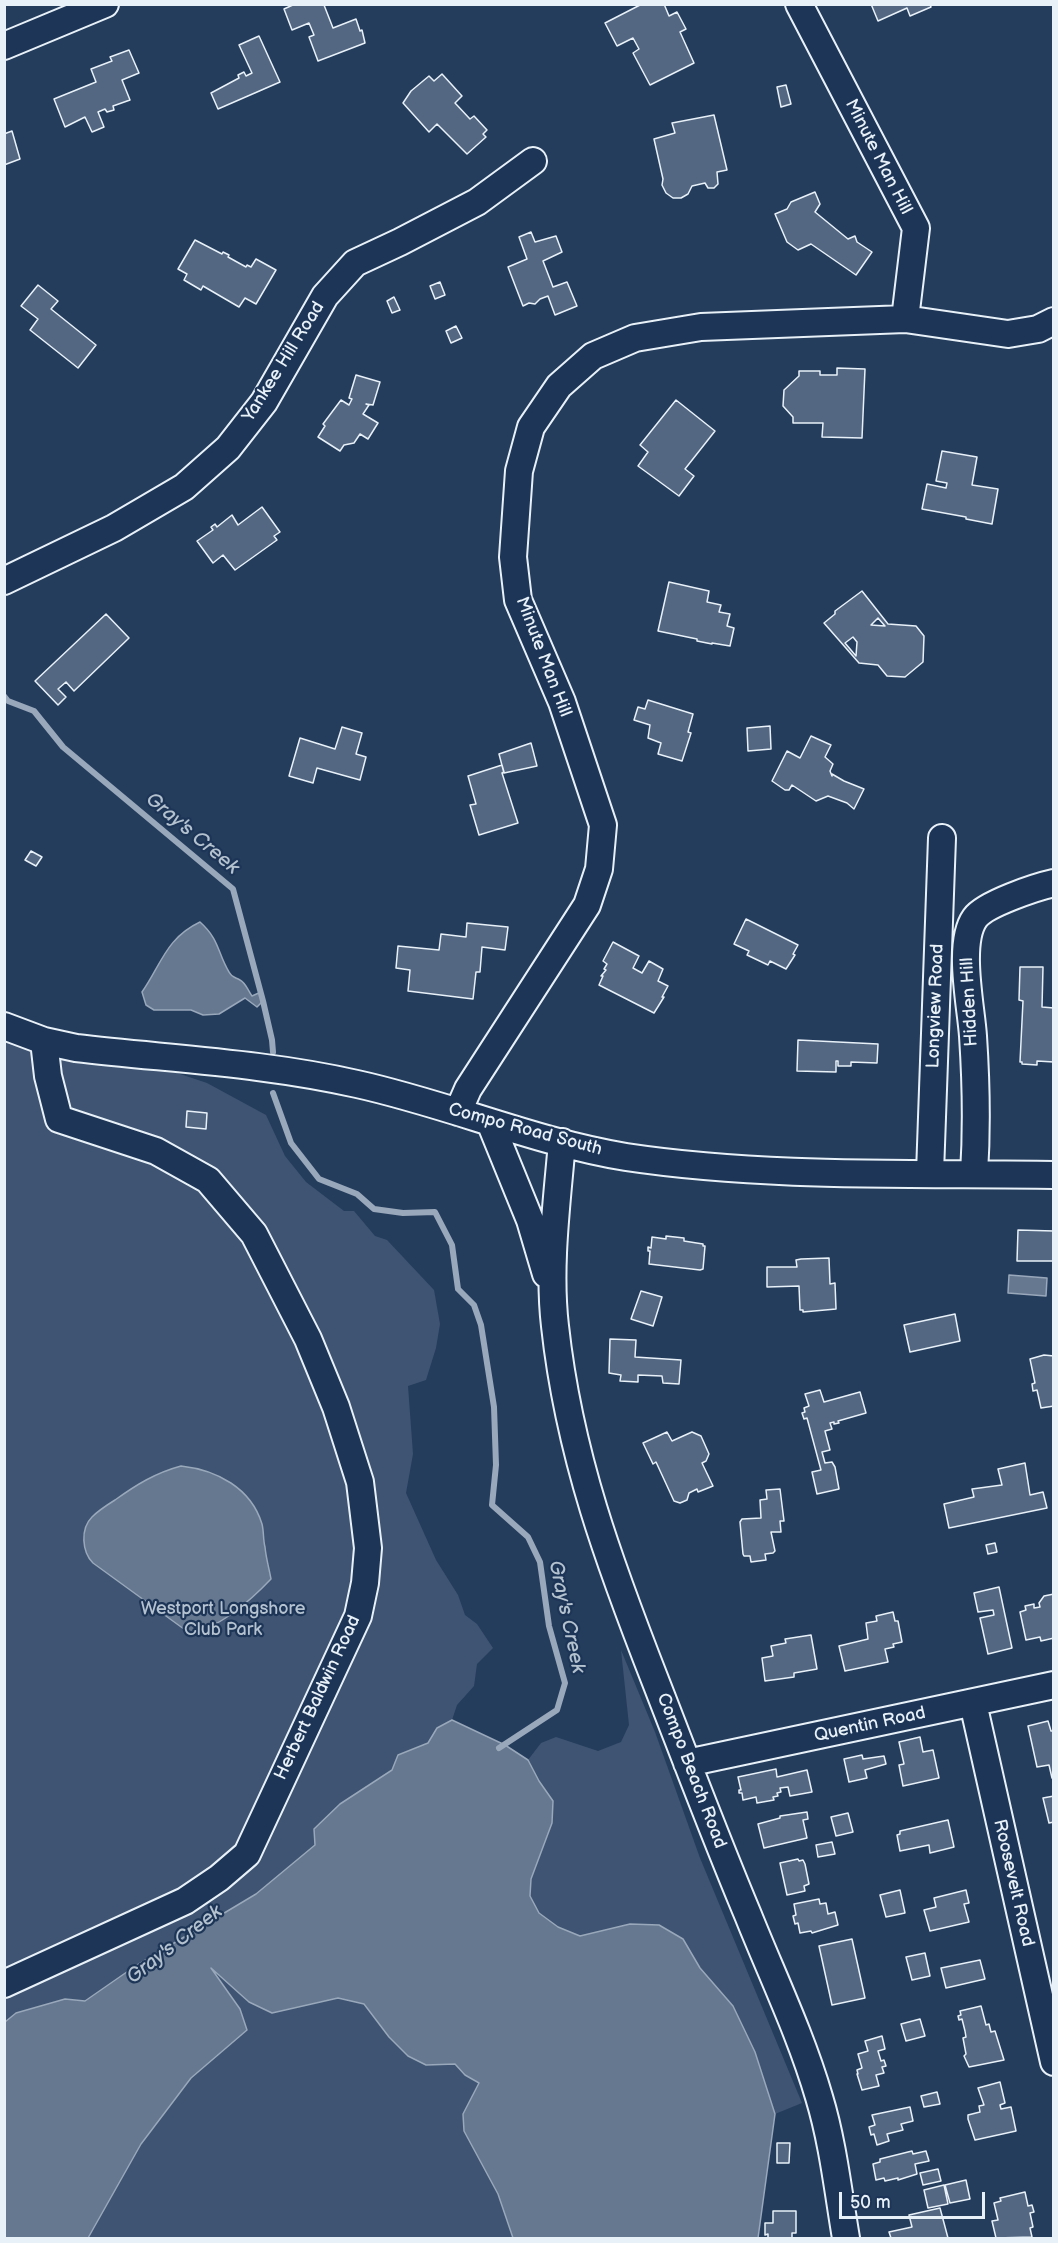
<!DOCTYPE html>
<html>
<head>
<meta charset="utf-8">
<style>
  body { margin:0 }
  #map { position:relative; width:1058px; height:2243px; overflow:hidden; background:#253d5d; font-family:"Balsamiq Sans",sans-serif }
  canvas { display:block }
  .frame { position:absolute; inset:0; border:6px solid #e8f1f8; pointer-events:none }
  .scale { position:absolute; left:839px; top:2192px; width:146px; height:27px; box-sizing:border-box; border:3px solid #e8f1f8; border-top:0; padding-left:8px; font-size:18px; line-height:21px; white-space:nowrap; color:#e8f1f8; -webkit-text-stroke:4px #1d3557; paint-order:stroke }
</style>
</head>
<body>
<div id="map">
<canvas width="1058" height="2243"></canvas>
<div class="frame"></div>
<div class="scale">50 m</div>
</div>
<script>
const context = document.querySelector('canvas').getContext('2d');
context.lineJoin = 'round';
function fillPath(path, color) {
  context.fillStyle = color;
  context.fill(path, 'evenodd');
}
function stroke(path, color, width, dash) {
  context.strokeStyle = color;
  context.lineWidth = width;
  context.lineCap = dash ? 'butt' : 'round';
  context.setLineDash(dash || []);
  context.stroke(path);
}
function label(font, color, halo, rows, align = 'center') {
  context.font = font + ' "Balsamiq Sans",sans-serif';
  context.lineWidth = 4.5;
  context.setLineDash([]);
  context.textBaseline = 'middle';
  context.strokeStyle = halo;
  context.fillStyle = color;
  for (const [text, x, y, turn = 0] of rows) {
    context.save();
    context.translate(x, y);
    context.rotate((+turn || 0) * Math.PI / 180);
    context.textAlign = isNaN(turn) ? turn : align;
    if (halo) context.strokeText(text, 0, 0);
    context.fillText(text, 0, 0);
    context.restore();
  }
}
const green = new Path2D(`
  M5,1039L32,1050L159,1067L207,1083L266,1115L285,1156L306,1182L344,1211H354L375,1236L387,1240L434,1290L440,1324L436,1348L426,1380L408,1386L413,1454L406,1493L436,1560L458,1595L465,1615L477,1624L493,1648L477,1664L474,1686L457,1705L452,1720L437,1728L428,1743L398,1755L392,1769L340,1804L315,1845L256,1894L134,1967L85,2001L65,1999L16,2013L5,2022Z
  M621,1650L655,1732L700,1858L802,2103L775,2114L755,2052L733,2006L700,1968L682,1939L659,1925L631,1924L580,1937L558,1927L539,1913L530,1896L531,1879L552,1823L528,1760L541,1743L556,1737L598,1751L621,1742L629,1725Z
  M208,1966L249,2002L272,2013L338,1998L364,2004L389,2037L426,2065L455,2064L465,2075L479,2084L463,2114L464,2131L498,2194L513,2238H88L141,2144L191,2078L247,2030L240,2009Z`);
const water = new Path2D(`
  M200,922C220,940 217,952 229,972C232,978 235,977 240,980C246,983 248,991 252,996L261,992L263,1001L257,1007L245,998L219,1014L203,1015L191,1010H154L146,1005L142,992C161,965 166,938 200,922Z
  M1009,1275L1047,1278L1046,1296L1008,1293Z
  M181,1466C217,1470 251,1488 262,1524C264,1532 263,1540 265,1547C266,1558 269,1568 271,1579C252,1599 216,1632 188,1632L93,1563C82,1552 80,1529 92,1517C99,1510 107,1505 115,1500C136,1485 155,1473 181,1466Z
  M452,1720L505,1745L528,1760L539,1781L553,1801L552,1823L531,1879L530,1896L539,1913L558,1927L580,1936L630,1924L659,1925L683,1939L700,1968L733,2006L755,2052L775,2114L758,2238H513L498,2194L464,2131L463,2114L479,2083L465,2075L455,2064L426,2065L408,2056L389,2037L364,2004L338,1998L272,2013L249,2002L211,1968L240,2009L247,2030L191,2078L141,2144L88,2238H5V2022L16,2013L65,1999L85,2001L134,1967L256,1894L315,1845L314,1829L340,1804L392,1770L398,1755L428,1743L437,1728Z`);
const stream = new Path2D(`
  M4,696L8,701L34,711L63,747L233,889L263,1001L272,1040L273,1052
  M273,1093L291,1143L319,1179L357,1194L374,1209L403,1213L435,1212L452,1245L458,1289L474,1305L481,1325L494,1407L496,1465L492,1505L528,1537L540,1562L549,1626L565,1683L557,1710L499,1748`);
const building = new Path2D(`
  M295,4H326L324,5L333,28L356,19L360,31L362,30L365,43L318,61L309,37L314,35L309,23L292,30L284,9Z
  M642,4H664L669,16L677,12L686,29L680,32L694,63L650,85L633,53L639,49L633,38L617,46L605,23Z
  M871,4H930L931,7L910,16L907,8L878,21Z
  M259,36L280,82L218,109L211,93L239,78L238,75L244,72L246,76L252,73L239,45Z
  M129,50L139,73L122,80L130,100L113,106L114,110L107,112L105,109L98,112L104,127L92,132L85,117L65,127L54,99L96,82L91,69L112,61L110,57Z
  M442,74L462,96L455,103L470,119L474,116L487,130L483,134L486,137L467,154L437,124L429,132L403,103L411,91L429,76L434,81Z
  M786,85L791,104L781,107L777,87Z
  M714,115L727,170L717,172L718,184L714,188H708L705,183L692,186L688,194L681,198H673L666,193L662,185L663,179L654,139L675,133L672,123Z
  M12,131L20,159L4,165V134Z
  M815,192L820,204L815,212L848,239L855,236L857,242L872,252L856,275L811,244L798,250L787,242L775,214L787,209L791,202Z
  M531,232L535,242L556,236L562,252L543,261L553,287L567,282L577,306L555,315L548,296L540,299L535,304L529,303L523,306L508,267L527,259L519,237Z
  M195,240L222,254L223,252L229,255L228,257L246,267L247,265L251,267L256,259L276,270L256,304L245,298L239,307L203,286L201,290L184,280L187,274L178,269Z
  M440,282L445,295L435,299L430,286Z
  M38,285L58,301L51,309L96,345L78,368L30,330L38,319L21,306Z
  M394,297L400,310L392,313L387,301Z
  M456,326L462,338L451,343L446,331Z
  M837,368L865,369L862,438L822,437L823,423H793V417L783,406L784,390L799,376V371H820V375H837Z
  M356,375L380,382L373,405L366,404L369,405L363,414L378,423L368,439L360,434L354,443L344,445L340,451L318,437L325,426L323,424L341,400L349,405L352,399L349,398Z
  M676,400L715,431L685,469L694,476L679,496L638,466L648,452L640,445Z
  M942,451L977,457L972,485L998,489L992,524L966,519V517L922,509L927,484L946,488L947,483L936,481Z
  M262,507L280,532L274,536L277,540L235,570L223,555L213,563L197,541L213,530L211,527L215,524L217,527L232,515L238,525Z
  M669,582L709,591L707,602L721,605L719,612L730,614L727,626L734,628L730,646L712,643V644L697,641V639L658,631Z
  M862,591L888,624L916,626L924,636L923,662L905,677L887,676L878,665L859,663L824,623L835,614V611ZM878,618L885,626L871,625ZM853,637L857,642L856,656L845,643Z
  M106,614L129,638L74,691L66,682L58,689L66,697L58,705L35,681Z
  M648,700L693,714L688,732L691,733L682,761L658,754L661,743L648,738L650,725L634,720L638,707L645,709Z
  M770,726L771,749L748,751L747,728Z
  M342,727L362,733L356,754L366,757L360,780L317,768L313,783L289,776L300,738L335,749Z
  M811,736L831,745L825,757L833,764L830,771L832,776V774L844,781L864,789L854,809L847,803L828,796L816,801L792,785L789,790H785L772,781L787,751L800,758Z
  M531,743L537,766L504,773L499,754Z
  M502,765L504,772L502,773L518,823L479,835L470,805L476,804L468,776Z
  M31,851L42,857L36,866L25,860Z
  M746,919L798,945L793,954L795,955L786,969L770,961L768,965L747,955L749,951L734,944Z
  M467,923L508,927L505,950L482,947L480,972H476L473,999L408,991L410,970L396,968L398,946L439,950L441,934L466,937Z
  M613,942L639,956L633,968L642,973L649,961L663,969L658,981L668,986L662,997H664L654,1013L599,985L603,976H601L606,970L604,969L607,964L603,961Z
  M1020,967H1043L1042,1007L1054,1008V1062L1037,1061V1065L1022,1064V1062H1020L1023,1001L1019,1000Z
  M798,1040L878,1044L877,1063L851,1062V1066H838V1061H836V1072L797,1071Z
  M187,1111L207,1113L206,1129L186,1127Z
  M1018,1230L1054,1231V1261H1017Z
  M666,1236L684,1238V1241L703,1244V1246H705L703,1269L700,1270L649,1264L650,1251H648V1247L651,1248L652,1237L666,1239Z
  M829,1258L830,1284L835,1283L836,1309L803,1312V1310H800L799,1286L767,1287V1267H797L796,1260L801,1259Z
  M641,1291L662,1297L653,1326L631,1319Z
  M955,1314L960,1341L910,1352L904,1325Z
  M610,1339L636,1340L635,1357L681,1360L679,1384L663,1383L662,1376L638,1375V1382L620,1381L621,1375L609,1373Z
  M1044,1355L1054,1356V1406L1041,1408L1037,1390L1033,1391L1032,1384L1035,1383L1030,1359Z
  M820,1390L824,1402L860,1392L866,1413L838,1421L839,1423L834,1424V1422L830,1423L832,1429L825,1431L830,1450L822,1452L825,1463L832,1462L835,1467L839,1489L817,1494L812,1472L821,1470L807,1418L804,1419L802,1413L805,1412L804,1408L809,1406L805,1394Z
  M667,1432L672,1441L692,1432L701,1436L709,1454L706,1461L702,1463L713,1486L698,1492L697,1489L689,1493L687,1500L680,1503L674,1501L656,1462L653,1464L643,1443Z
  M1025,1463L1030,1495L1043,1492L1047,1508L949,1528L944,1504L974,1497L972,1489L1002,1485L998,1469Z
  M780,1489L784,1521H780L781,1532H771L775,1551L773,1553L765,1554L766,1560L751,1562L750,1556H744L743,1554L740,1522L742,1519L761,1518L760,1500L767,1499L766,1490Z
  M995,1543L997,1552L988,1554L986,1545Z
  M999,1587L1012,1648L988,1654L980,1618L994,1615L993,1610L978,1612L974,1593Z
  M1054,1594V1638L1041,1641L1040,1637L1026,1640L1020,1612L1026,1610L1025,1606L1034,1604V1608L1040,1607L1039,1603L1044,1596Z
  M893,1612L895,1621H898L902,1642L893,1644L894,1647L885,1649L888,1662L845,1671L839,1646L868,1639L866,1623L877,1621L876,1616Z
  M811,1635L817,1669L794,1673V1677L765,1681L762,1658L773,1656L771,1646L786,1643L785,1639Z
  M1048,1721L1051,1731H1054V1778H1052L1049,1765L1037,1767L1028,1726Z
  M920,1737L923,1752L933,1750L939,1778L903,1786L899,1765L904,1764L899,1742Z
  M862,1755L863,1759L884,1756L886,1764L865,1770L867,1778L849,1782L844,1759Z
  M776,1769L777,1777L807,1770L812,1792L790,1796L788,1787L780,1788L781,1792L777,1793L778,1796L773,1797L774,1800L757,1803L756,1797L743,1800L742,1793H739V1790H741L738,1777Z
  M1054,1796V1822L1049,1823L1043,1798Z
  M807,1812L808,1819L803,1820L807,1838L764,1848L758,1824L780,1818V1816Z
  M848,1813L853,1832L836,1836L831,1817Z
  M948,1820L954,1847L930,1853L929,1845L900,1851L897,1835L900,1834V1831Z
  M832,1842L835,1854L818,1857L816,1845Z
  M798,1859L799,1861L803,1860L805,1864L809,1884L804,1886L805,1891L787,1895L780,1863Z
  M900,1890L905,1913L886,1917L880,1895Z
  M966,1890L969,1903L964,1904L969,1922L930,1931L924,1910L936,1907L934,1898Z
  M819,1899L820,1904L826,1903L828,1914L835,1912L838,1925L812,1933L811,1931L800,1933L798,1923L795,1924L793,1916L796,1915L794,1904Z
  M852,1939L865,1998L832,2005L819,1946Z
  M925,1953L930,1976L912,1980L906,1957Z
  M980,1960L985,1979L946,1988L941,1968Z
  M981,2006L986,2025L989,2024L991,2032L995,2031L1004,2060L969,2067L964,2056L966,2054L963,2038L966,2037L965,2031L962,2019L959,2020L958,2016L961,2015L960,2011Z
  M920,2019L925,2036L906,2041L901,2024Z
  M882,2036L885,2049L878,2051L881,2061L884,2060L886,2066L882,2067L884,2073L876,2075L879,2086L862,2090L857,2074H858L857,2070L862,2068L858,2054L868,2051L865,2041Z
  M1000,2082L1005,2103L1000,2105L1001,2109L1011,2107L1016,2131L975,2140L968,2119V2115L980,2112L979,2106L984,2105L978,2088Z
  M937,2092L940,2104L924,2107L921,2096Z
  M910,2107L913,2121L901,2124L903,2130L887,2134L889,2141L877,2145L874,2134L871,2135L869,2127L875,2125L872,2115Z
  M777,2143H790L789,2163H777Z
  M912,2151L913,2154L926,2151L929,2161L915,2164L917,2174L898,2180V2178L885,2181L884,2178L876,2180L873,2164L880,2162V2159Z
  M938,2169L941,2181L923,2185L920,2173Z
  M966,2180L970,2199L950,2203L945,2185Z
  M944,2185L948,2204L928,2208L924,2190Z
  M1025,2192L1028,2206L1032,2205L1034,2212L1030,2213L1033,2227L1030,2228L1032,2237L996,2238L992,2221L998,2220L994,2203L1001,2201L1000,2198Z
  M940,2208L948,2238H891L889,2232L912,2227L909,2215Z
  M773,2211H796V2233H792V2238H768V2234L765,2235V2223H773Z`);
const minor = new Path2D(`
  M799,4L916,228L905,319
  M4,46L105,4
  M4,581L114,528L184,487L228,448L264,402L325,296L355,263L400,242L477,202L533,161
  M4,1026L44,1041L76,1048C170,1059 265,1063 357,1084C448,1104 535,1142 626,1157C766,1178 912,1173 1054,1175
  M458,1112L468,1089L587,905L599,869L603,825L562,702L518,600L513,557L519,471L531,427L559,386L593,356L635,338L701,327L905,319L1008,334L1038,329L1054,321
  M490,1122L530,1220L546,1274
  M562,1142C557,1202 548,1267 555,1326C569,1455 610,1565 657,1685C687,1762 716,1839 748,1915C772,1975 801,2035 819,2097C833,2143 838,2191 846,2238
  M930,1173L942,838
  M974,1174C977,1128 976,1081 973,1036C971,1006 957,943 975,918C985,904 1036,887 1054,883
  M973,1703L1054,2062
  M687,1763L1054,1685
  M4,1984L185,1901L219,1878L247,1854L358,1616L365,1583L368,1548L360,1482L336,1407L308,1339L254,1234L208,1180L156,1151L59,1119L48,1076L44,1041`);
const streetNames = [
  ["Minute Man Hill",878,157,63],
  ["Yankee Hill Road",284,362,-58],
  ["Minute Man Hill",543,657,69],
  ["Hidden Hill",970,1002,-93],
  ["Longview Road",936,1006,-88],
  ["Compo Road South",525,1130,15],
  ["Herbert Baldwin Road",318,1698,-65],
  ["Quentin Road",870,1725,-12],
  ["Compo Beach Road",691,1771,69],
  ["Roosevelt Road",1013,1883,77]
];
const parkNames = [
  ["Westport Longshore",223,1609],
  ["Club Park",223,1630]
];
const waterNames = [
  ["Gray's Creek",192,834,40],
  ["Gray's Creek",566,1617,78],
  ["Gray's Creek",175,1945,-38]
];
fillPath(green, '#3e5472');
fillPath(water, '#657890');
stroke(water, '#99a8ba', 1.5);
stroke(stream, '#99a8ba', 6);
fillPath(building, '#536782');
stroke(building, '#e8f1f8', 1.5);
stroke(minor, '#e8f1f8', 30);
stroke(minor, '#1d3557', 26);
label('18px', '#e8f1f8', '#1d3557', streetNames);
label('18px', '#b5c2d0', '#1d3557', parkNames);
label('italic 20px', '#b4c1ce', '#1d3557', waterNames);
</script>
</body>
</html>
